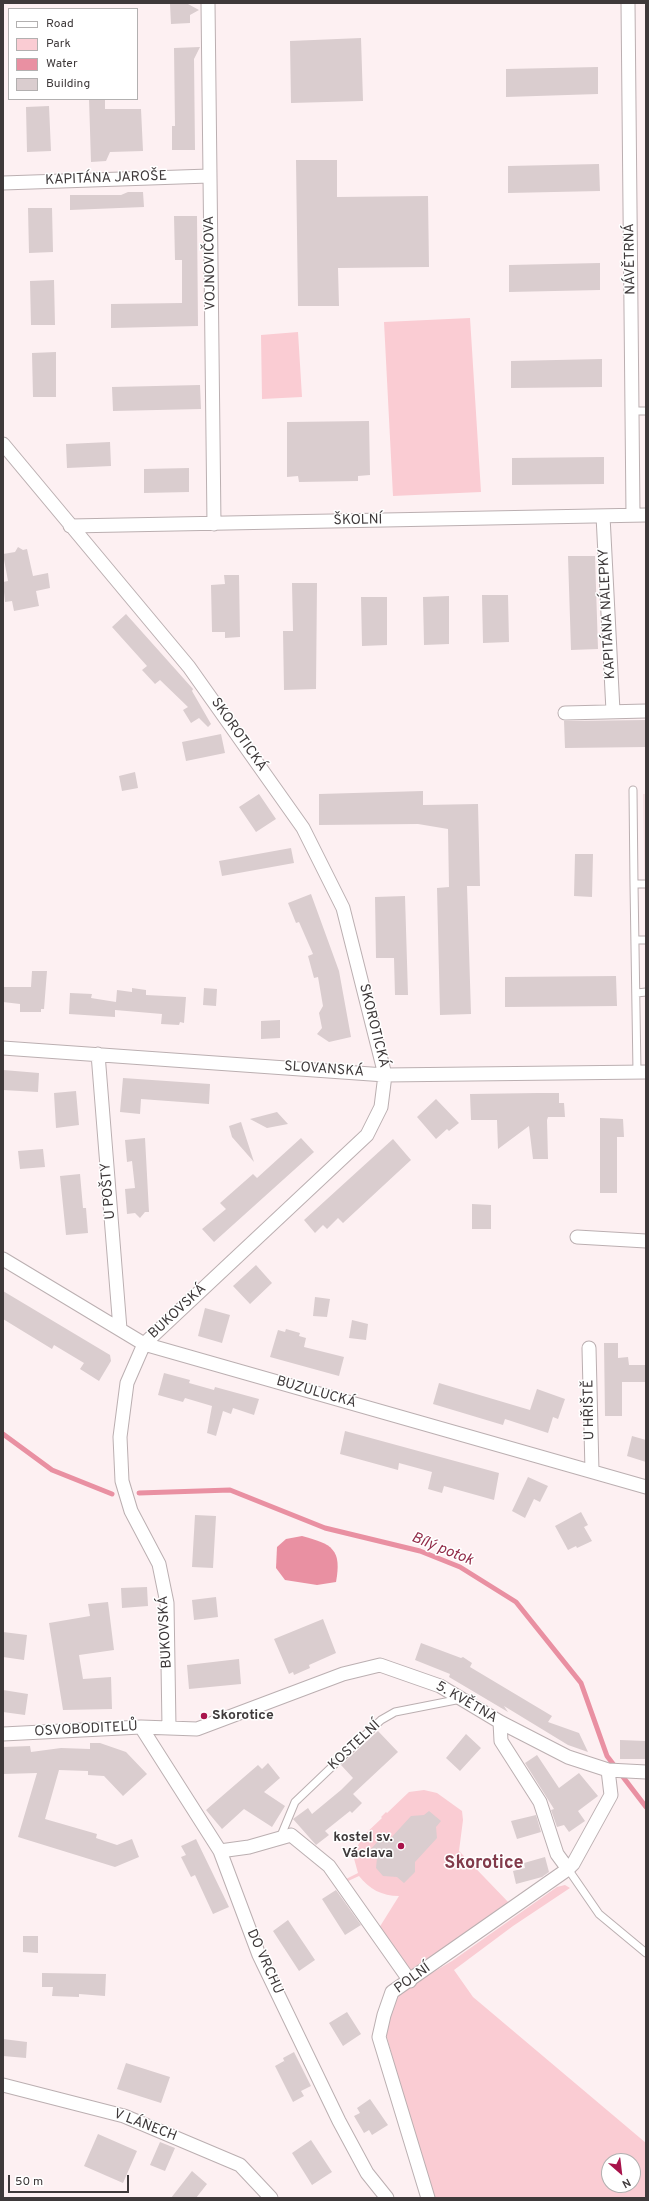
<!DOCTYPE html>
<html>
<head>
<meta charset="utf-8">
<style>
  body { margin:0 }
  #map { position:relative; width:649px; height:2201px; overflow:hidden; background:#fdf0f2; font-family:Overpass,sans-serif }
  canvas { display:block }
  .frame { position:absolute; inset:0; border:4px solid #3e393a; pointer-events:none }
  .legend { position:absolute; left:8px; top:8px; width:130px; height:92px; box-sizing:border-box; background:#fff; border:1px solid #b2b0b0; margin:0; padding:5px 7px; list-style:none; font-size:12px; color:#3e393a }
  .legend li { display:flex; align-items:center; gap:8px; height:20px }
  .legend b { width:20px; border:1px solid #b2b0b0 }
  .north { position:absolute; left:601px; top:2153px; width:40px; height:40px; box-sizing:border-box; background:#fff; border:1px solid #b2b0b0; border-radius:50%; rotate:152deg; font-size:11px; font-weight:700; line-height:16px; text-align:center; color:#3e393a }
  .north::after { content:''; display:block; margin:auto; width:14px; height:18px; background:#a8144b; clip-path:polygon(50% 0,100% 100%,50% 72%,0 100%) }
  .scale { position:absolute; left:8px; top:2175px; width:121px; height:18px; box-sizing:border-box; border:2px solid #3e393a; border-top:0; padding-left:5px; font-size:12px; line-height:14px; white-space:nowrap; color:#3e393a; -webkit-text-stroke:3px #fff; paint-order:stroke }
</style>
</head>
<body>
<div id="map">
<canvas width="649" height="2201"></canvas>
<div class="frame"></div>
<ul class="legend">
<li><b style="height:5px;background:#fff"></b>Road</li>
<li><b style="height:11px;background:#faccd3"></b>Park</li>
<li><b style="height:11px;background:#e990a2"></b>Water</li>
<li><b style="height:11px;background:#dacdcf"></b>Building</li>
</ul>
<div class="north">N</div>
<div class="scale">50 m</div>
</div>
<script>
const context = document.querySelector('canvas').getContext('2d');
context.lineJoin = 'round';
function fillPath(path, color) {
  context.fillStyle = color;
  context.fill(path, 'evenodd');
}
function stroke(path, color, width, dash) {
  context.strokeStyle = color;
  context.lineWidth = width;
  context.lineCap = dash ? 'butt' : 'round';
  context.setLineDash(dash || []);
  context.stroke(path);
}
function label(font, color, halo, rows, align = 'center') {
  context.font = font + ' Overpass,sans-serif';
  context.lineWidth = 3;
  context.setLineDash([]);
  context.textBaseline = 'middle';
  context.strokeStyle = halo;
  context.fillStyle = color;
  for (const [text, x, y, turn = 0] of rows) {
    context.save();
    context.translate(x, y);
    context.rotate((+turn || 0) * Math.PI / 180);
    context.textAlign = isNaN(turn) ? turn : align;
    if (halo) context.strokeText(text, 0, 0);
    context.fillText(text, 0, 0);
    context.restore();
  }
}
const built = new Path2D(`
  M643,794H646V961Z`);
const green = new Path2D(`
  M470,318L481,492L393,496L384,322Z
  M298,332L302,397L262,399L261,335Z
  M424,1790L437,1793L462,1811L463,1820L459,1851L511,1905L410,1974L379,1928L399,1896C382,1896 369,1889 359,1876L346,1882L344,1880L358,1873L353,1855L363,1836L382,1818L381,1817L386,1812L387,1813L409,1792Z
  M565,1885L570,1888L513,1926L454,1970L473,1997L646,2143V2198H432L386,2034L387,2016L398,1993L452,1961L557,1887ZM609,2161H633V2185H609Z`);
const water = new Path2D(`
  M302,1536C332,1544 342,1549 336,1582L317,1585L285,1580L276,1568L277,1547L286,1539Z`);
const stream = new Path2D(`
  M3,1434L52,1470L112,1494
  M139,1493L230,1490L325,1528L420,1551L460,1567L516,1602L581,1683L607,1756L646,1807`);
const building = new Path2D(`
  M170,4H188L199,10L190,15V23L171,24Z
  M361,38L363,101L291,103L290,41Z
  M200,47L194,59L195,150H172V126H175L174,48Z
  M598,67V94L506,97V69Z
  M89,99H105V109H141L143,151L110,152L106,161L91,162Z
  M49,106L51,151L27,152L26,107Z
  M296,160H337V197L428,196L429,267L338,268L339,306H298Z
  M599,164L600,191L508,193V166Z
  M128,192H143L144,207L70,210V195H121Z
  M28,208H52L53,252L29,253Z
  M174,216H197L198,326L111,328V304L182,303V260H175Z
  M600,263V290L509,292V265Z
  M54,280L55,325H31L30,281Z
  M56,352V397H33L32,353Z
  M602,359V387L511,388V361Z
  M200,385L201,409L113,411L112,387Z
  M369,421L370,475L358,476V481L299,482L298,476L287,477V422Z
  M110,442L111,466L67,468L66,444Z
  M604,457V484L512,485V458Z
  M189,468V492L144,493V469Z
  M18,547L23,550L27,549L33,576L48,573L50,588L36,591L39,606L14,611L12,601L5,602L3,582L8,581L3,554L15,552Z
  M568,556H595L598,649L571,650Z
  M224,575H239L240,637L225,638V632H212L211,585L225,584Z
  M292,583H317L316,689L284,690L283,631H293Z
  M482,595H508L509,642L483,643Z
  M449,596V644L424,645L423,597Z
  M361,597H387V645L362,646Z
  M126,614L193,689L192,691L211,724L208,727L199,718L191,723L183,710L188,707L160,680L155,684L142,670L147,666L112,627Z
  M646,720V747L565,748L564,721Z
  M221,734L225,753L186,761L182,742Z
  M135,772L138,788L122,791L119,776Z
  M423,791V805L478,804L480,886H467L471,1014L440,1015L437,888L449,887L448,829L418,824L319,825V794Z
  M259,794L276,819L256,832L239,807Z
  M291,848L294,863L222,876L219,861Z
  M575,854H593L592,897L574,896Z
  M311,894L339,971L351,1037L329,1042L317,1034L322,1028L319,1013L323,1006L318,977L314,978L308,956L313,954L299,922L296,923L288,903Z
  M405,896L408,995H395L394,958H376L375,897Z
  M32,971H47L44,1009H41V1012H20V1004L3,1002V987H31Z
  M616,976L617,1006L505,1007V977Z
  M132,988L146,990V995L186,997L184,1023L180,1022L179,1025L161,1024L162,1014L115,1010V1017L69,1014L70,993L92,994L91,998L116,1002L117,990L132,992Z
  M204,988L217,989L216,1006L203,1005Z
  M280,1020V1038L261,1039V1021Z
  M3,1070L39,1073L38,1092L3,1090Z
  M123,1078L210,1084L209,1104L141,1099L140,1114L120,1112Z
  M76,1091L79,1125L56,1128L54,1093Z
  M538,1093H559V1103H564L565,1117H548L547,1120L548,1159H533L529,1126L498,1149L497,1120H471L470,1094Z
  M436,1099L459,1123L449,1131L447,1129L436,1139L417,1117Z
  M277,1112L288,1124L267,1128L250,1119Z
  M600,1118L623,1119L624,1137H617V1193H600Z
  M241,1122L254,1162L232,1137L229,1126Z
  M145,1138L149,1212H145L140,1218L135,1213L127,1214L125,1189L135,1188L132,1161L127,1162L125,1140Z
  M301,1138L314,1152L214,1242L202,1229L226,1209L220,1203L253,1174L257,1178Z
  M393,1139L411,1160L343,1223L338,1218L327,1229L323,1225L315,1233L304,1220Z
  M43,1149L45,1167L20,1169L18,1151Z
  M80,1174L83,1208H86L88,1233L66,1235L60,1176Z
  M472,1204L491,1205V1229H472Z
  M256,1265L272,1283L250,1304L233,1286Z
  M3,1291L110,1355L111,1361L99,1381L80,1369L84,1363L54,1345L52,1349L3,1319Z
  M315,1297L330,1299L327,1317L313,1316Z
  M205,1308L230,1315L222,1343L198,1336Z
  M352,1320L368,1324L366,1340L349,1338Z
  M286,1329L300,1333L299,1336L306,1338L304,1347L344,1357L339,1376L270,1357L278,1330L285,1332Z
  M604,1343H618V1358L628,1357L629,1365H646V1382H622V1416H605Z
  M164,1373L190,1380L189,1383L214,1390L215,1387L259,1399L254,1415L233,1408L231,1414L223,1411L216,1436L207,1433L212,1406L185,1398L183,1402L158,1395Z
  M439,1383L530,1410L537,1389L565,1399L558,1419L553,1417L548,1433L505,1419L503,1425L433,1404Z
  M345,1431L499,1473L494,1500L444,1486L442,1493L428,1489L432,1472L399,1463L398,1470L340,1454Z
  M632,1436L646,1440V1462L627,1456Z
  M528,1477L548,1486L540,1502L534,1499L525,1518L512,1511Z
  M581,1512L588,1525L584,1527L592,1541L577,1548L576,1546L568,1550L555,1526Z
  M195,1515L216,1516L213,1568L192,1567Z
  M147,1587L148,1606L122,1608L121,1588Z
  M216,1597L218,1617L194,1620L192,1600Z
  M108,1602L114,1650L79,1655L83,1679L111,1677L112,1709L63,1710L49,1623L90,1616L88,1604Z
  M323,1619L336,1653L309,1665L310,1668L294,1675L293,1672L289,1674L274,1639Z
  M3,1632L27,1635L24,1660L3,1657Z
  M421,1643L461,1658L463,1657L472,1663L470,1667L552,1716L548,1722L579,1733L588,1752L568,1745L504,1706L508,1712L449,1677L450,1674L415,1660Z
  M239,1659L241,1684L189,1689L187,1665Z
  M3,1690L28,1694L25,1715L3,1712Z
  M378,1731L398,1752L353,1794L362,1803L352,1813L350,1811L325,1831L329,1835L316,1845L293,1819L308,1808L312,1814L341,1790L353,1778L341,1765Z
  M466,1734L481,1748L460,1771L446,1758Z
  M620,1740L646,1741V1759H620Z
  M90,1743H100L126,1752L147,1774L123,1796L104,1776L88,1775V1771L59,1770L45,1819L97,1834L96,1838L117,1845L132,1839L139,1857L115,1867L18,1837L37,1773L3,1774V1747L30,1746L31,1752L61,1748L90,1749Z
  M537,1755L559,1788L579,1773L598,1796L578,1811L585,1821L569,1832L564,1825L557,1827L551,1810L554,1809L525,1763Z
  M268,1763L280,1778L264,1792L285,1806L272,1827L244,1809L222,1829L206,1810L258,1765L262,1769Z
  M429,1811L441,1821L436,1827L437,1838L415,1862V1872L404,1883L397,1877L383,1876L376,1868L377,1858L369,1851L380,1839H390L411,1816L424,1815Z
  M536,1815L541,1832L517,1839L511,1821Z
  M196,1839L229,1907L213,1914L195,1875L191,1877L181,1857L186,1855L181,1846Z
  M545,1857L549,1872L542,1877L516,1884L513,1871L525,1868L524,1863Z
  M336,1890L361,1925L345,1935L322,1899Z
  M288,1920L315,1960L299,1971L273,1931Z
  M23,1936H38V1953L23,1952Z
  M42,1973L106,1974L105,1996L79,1994V1997L52,1996L53,1987H42Z
  M347,2012L361,2034L343,2046L329,2023Z
  M3,2039L27,2042L26,2058L3,2056Z
  M294,2052L311,2086L301,2091L304,2096L293,2102L275,2066L284,2061L285,2063L283,2058Z
  M126,2063L170,2077L161,2103L117,2089Z
  M370,2099L388,2125L372,2135L369,2130L364,2133L354,2116L360,2113L357,2108Z
  M98,2134L137,2151L123,2183L84,2166Z
  M311,2140L332,2172L312,2185L292,2153Z
  M160,2142L175,2148L165,2171L150,2165Z
  M192,2171L207,2184L196,2198H171Z`);
const service = new Path2D(`
  M632,411H646
  M633,790L634,884
  M637,940H646
  M637,993L646,992
  M637,1072L634,884H646
  M280,1838L295,1802L381,1720L395,1712L461,1699
  M568,1869L599,1914L646,1953`);
const minor = new Path2D(`
  M208,3L214,524
  M628,3L633,515
  M3,183L209,176
  M3,444L189,667L303,828L343,908L385,1075L381,1107L367,1135L144,1344L127,1383L120,1437L122,1481L131,1511L159,1564L167,1603L169,1727
  M603,516L613,711
  M70,526L646,515
  M565,713L646,711
  M3,1048L385,1075L646,1072
  M98,1054L120,1329
  M577,1237L646,1241
  M3,1259L144,1344L646,1487
  M589,1348L592,1471
  M500,1722L501,1741L540,1802L557,1854L568,1869
  M141,1727L220,1851L259,1955L339,2121L367,2173L387,2198
  M3,1734L141,1727L197,1729L343,1674L380,1665L440,1686L500,1722L568,1757L608,1770L646,1772
  M220,1851L249,1847L291,1835L329,1866L410,1981
  M3,2085L124,2116L240,2165L271,2198
  M428,2198L379,2037L384,2015L392,1992L568,1869L573,1864L611,1795L608,1770`);
const markers = [
  [204,1716,4,"#a8144b"],
  [401,1846,4,"#a8144b"]
];
const streetNames = [
  ["KAPITÁNA JAROŠE",106,179,-2],
  ["NÁVĚTRNÁ",631,259,-91],
  ["VOJNOVIČOVA",211,263,-91],
  ["ŠKOLNÍ",358,521,-1],
  ["KAPITÁNA NÁLEPKY",608,614,-93],
  ["SKOROTICKÁ",238,735,55],
  ["SKOROTICKÁ",373,1026,76],
  ["SLOVANSKÁ",324,1070,4],
  ["U POŠTY",109,1191,-95],
  ["BUKOVSKÁ",178,1312,-43],
  ["BUZULUCKÁ",316,1393,16],
  ["U HŘIŠTĚ",590,1410,-91],
  ["BUKOVSKÁ",166,1632,-93],
  ["5. KVĚTNA",466,1703,30],
  ["OSVOBODITELŮ",86,1730,-3],
  ["KOSTELNÍ",355,1746,-43],
  ["DO VRCHU",264,1962,66],
  ["POLNÍ",413,1979,-36],
  ["V LÁNECH",145,2126,21]
];
const poiNames = [
  ["Skorotice",212,1716],
  ["kostel sv.",393,1838,"right"],
  ["Václava",393,1854,"right"]
];
const waterNames = [
  ["Bílý potok",442,1550,22]
];
const districtNames = [
  ["Skorotice",484,1864]
];
fillPath(built, '#f6e1e4');
fillPath(green, '#faccd3');
fillPath(water, '#e990a2');
stroke(stream, '#e990a2', 5);
fillPath(building, '#dacdcf');
stroke(service, '#bbafb1', 9);
stroke(minor, '#bbafb1', 15);
stroke(service, '#fff', 7);
stroke(minor, '#fff', 13);
for (const [x, y, r, color] of markers) {
  const dot = new Path2D();
  dot.arc(x, y, r, 0, 2 * Math.PI);
  context.fillStyle = color;
  context.fill(dot);
  stroke(dot, '#fff', 1.5);
}
label('14px', '#3e393a', '#fff', streetNames);
label('bold 14px', '#3e393a', '#fff', poiNames, 'left');
label('italic 15px', '#922c49', '#fff', waterNames);
label('bold 18px', '#823b4b', '#fff', districtNames);
</script>
</body>
</html>
